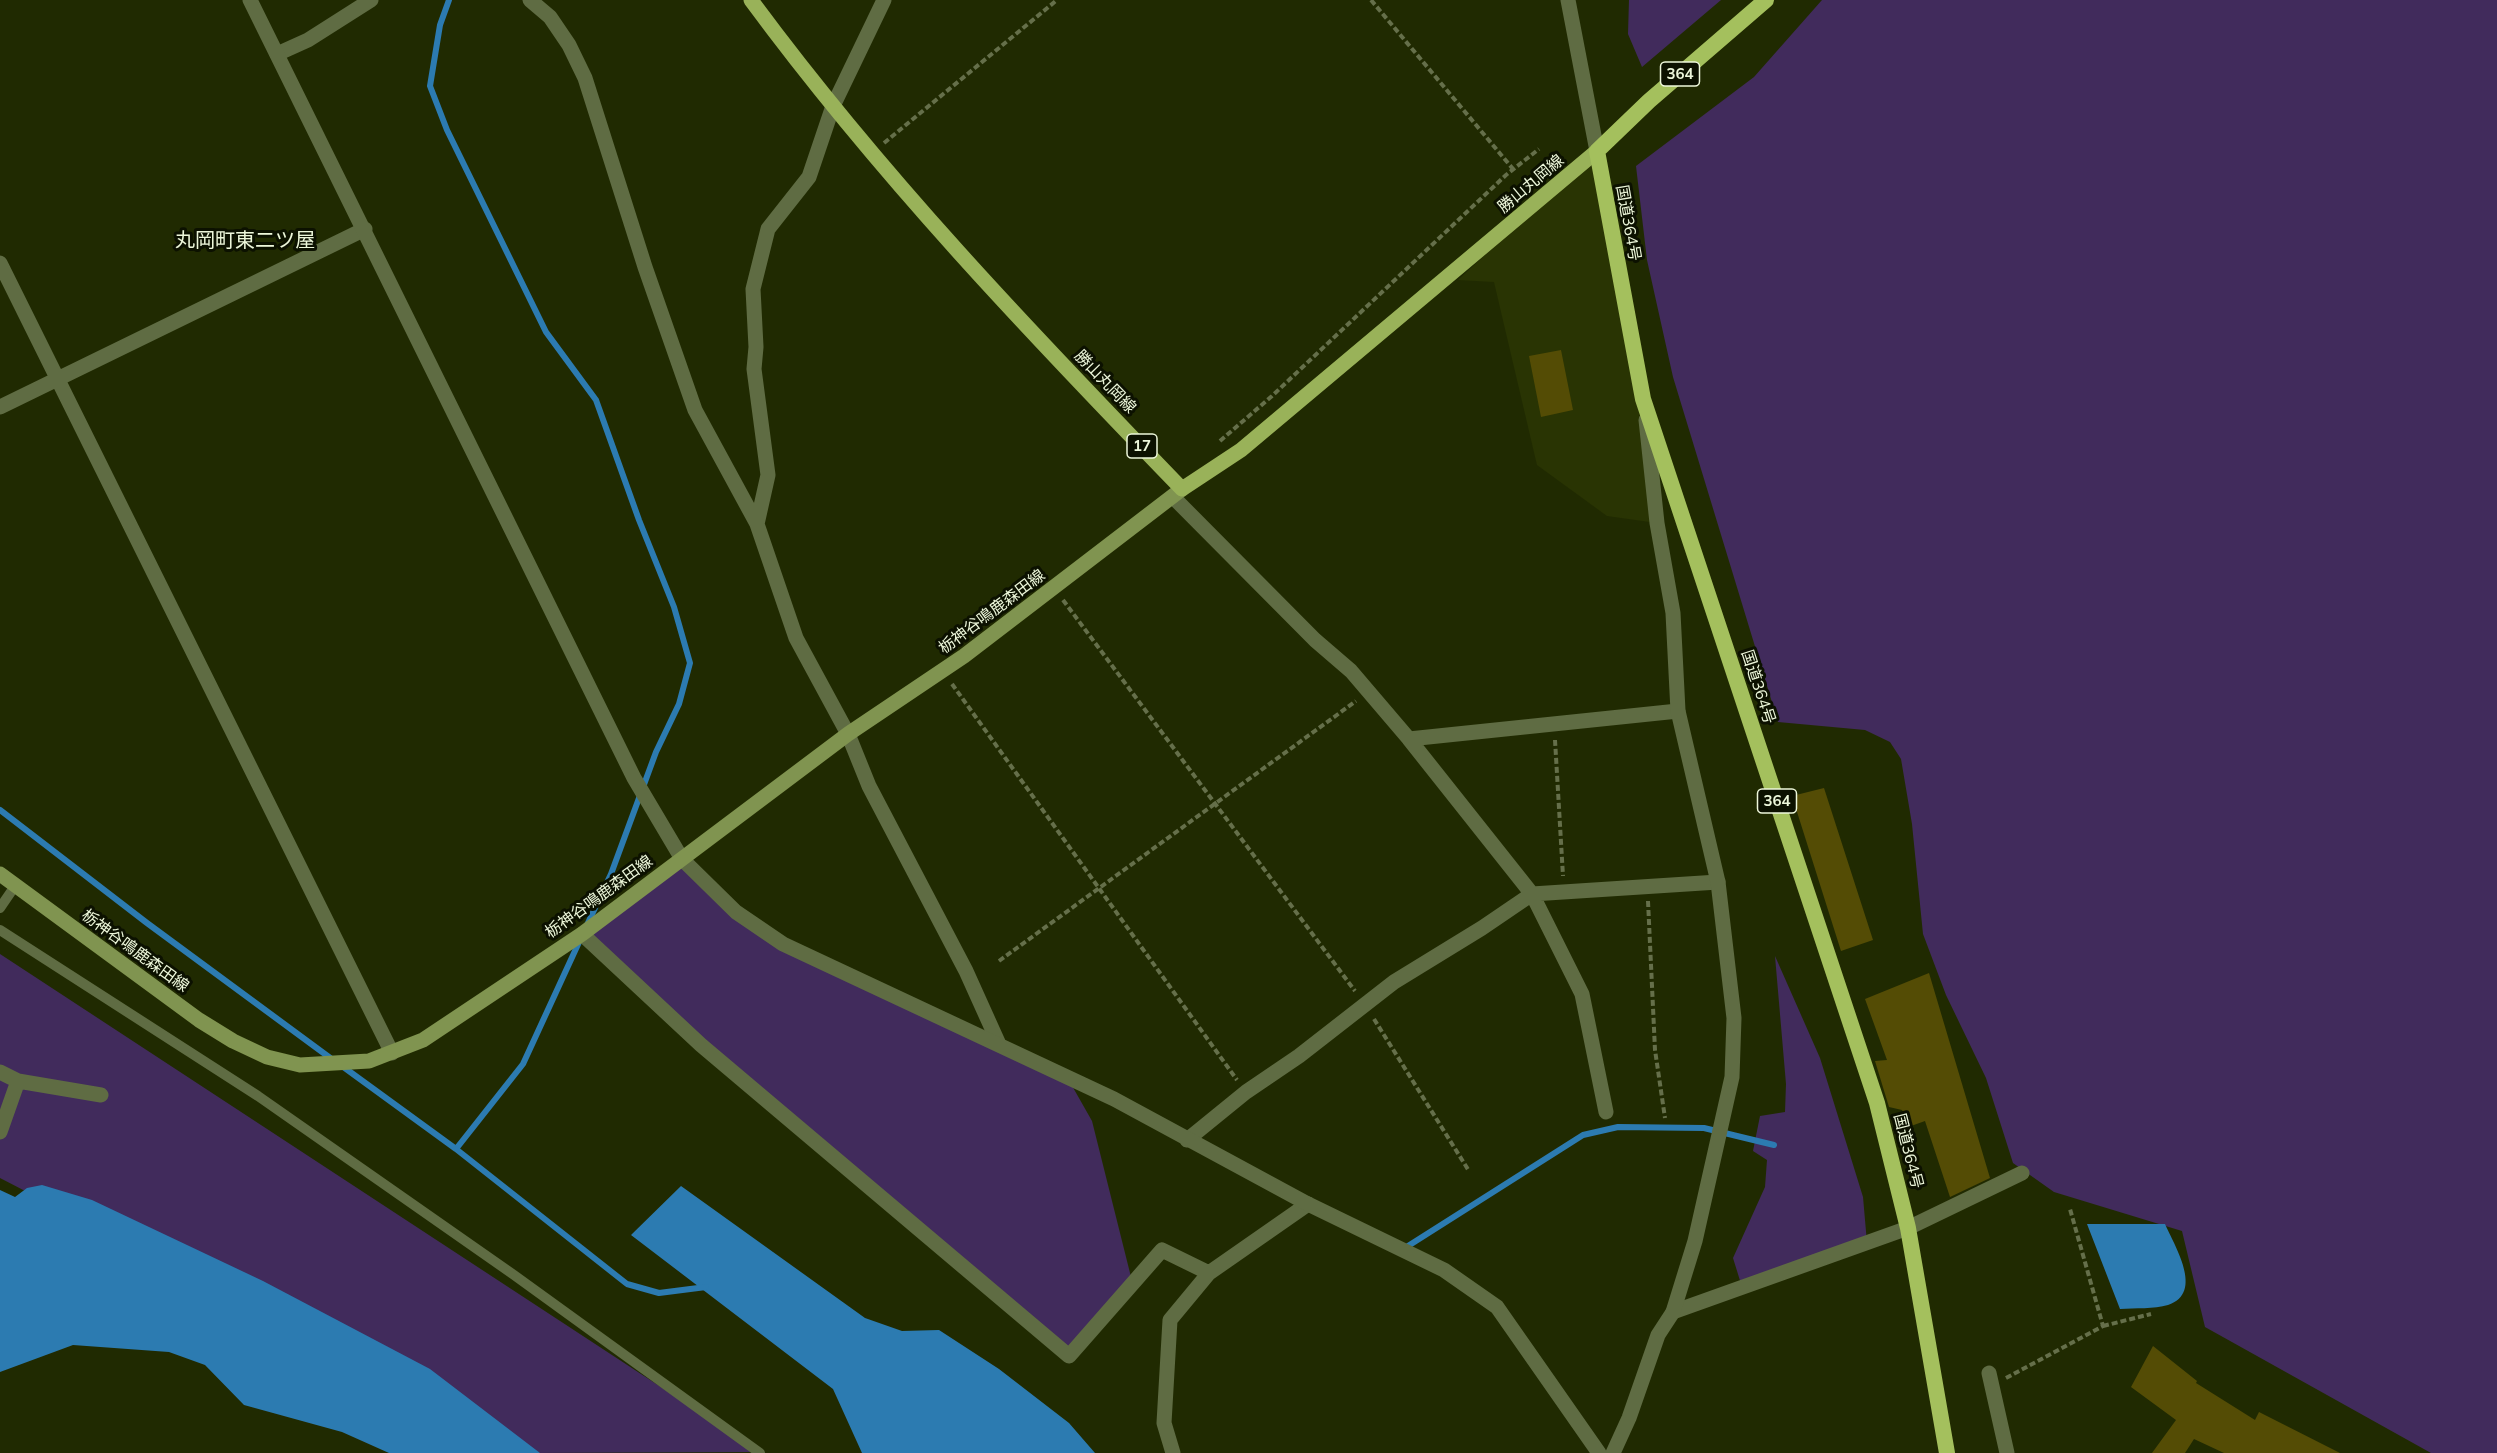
<!DOCTYPE html>
<html>
<head>
<meta charset="utf-8">
<style>
  body { margin:0 }
  canvas { display:block; background:#202a01 }
</style>
</head>
<body>
<canvas width="2497" height="1453"></canvas>
<script>
const context = document.querySelector('canvas').getContext('2d');
context.lineJoin = 'round';
function fillPath(path, color) {
  context.fillStyle = color;
  context.fill(path, 'evenodd');
}
function stroke(path, color, width, dash) {
  context.strokeStyle = color;
  context.lineWidth = width;
  context.lineCap = dash ? 'butt' : 'round';
  context.setLineDash(dash || []);
  context.stroke(path);
}
function label(font, color, halo, rows, align = 'center') {
  context.font = font + ' Mulish,"Noto Sans JP",sans-serif';
  context.lineWidth = 6;
  context.setLineDash([]);
  context.textBaseline = 'middle';
  context.strokeStyle = halo;
  context.fillStyle = color;
  for (const [text, x, y, turn = 0] of rows) {
    context.save();
    context.translate(x, y);
    context.rotate((+turn || 0) * Math.PI / 180);
    context.textAlign = isNaN(turn) ? turn : align;
    if (halo) context.strokeText(text, 0, 0);
    context.fillText(text, 0, 0);
    context.restore();
  }
}
const built = new Path2D(`
  M1597,151L1657,523L1607,516L1537,465L1494,282L1458,280Z`);
const green = new Path2D(`
  M1629,0H1721L1642,67L1628,34Z
  M1822,0H2497V1453H2431L2205,1327L2182,1231L2054,1192L2013,1163L1986,1078L1946,995L1923,934L1912,824L1901,759L1890,742L1865,730L1778,722L1673,377L1647,260L1636,166L1754,77Z
  M682,859L736,912L1071,1084L1092,1121L1132,1281L1069,1356L582,934Z
  M0,954L760,1452L532,1453L0,1178Z
  M1775,956L1820,1058L1863,1197L1867,1243L1742,1287L1733,1258L1765,1187L1767,1160L1753,1151L1760,1116L1785,1112L1786,1084Z`);
const water = new Path2D(`
  M42,1185L92,1200L263,1281L430,1369L540,1453H389L342,1432L244,1405L205,1365L169,1352L73,1345L0,1372V1190L15,1197L27,1188Z
  M681,1186L865,1318L902,1331L939,1330L999,1369L1069,1423L1095,1453H862L833,1389L631,1235Z
  M2087,1224H2165C2174,1245 2205,1293 2168,1305C2154,1309 2135,1308 2120,1309Z`);
const stream = new Path2D(`
  M449,0L440,25L430,86L447,130L546,332L596,400L639,520L674,607L690,663L679,704L656,752L611,874L587,925
  M0,810L147,923L333,1060
  M342,1066L456,1149L627,1284L659,1293L706,1287
  M456,1149L523,1064L580,940
  M1408,1246L1583,1135L1618,1127L1704,1128L1774,1145`);
const building = new Path2D(`
  M1561,350L1573,410L1541,417L1529,356Z
  M1824,788L1873,940L1841,951L1792,796Z
  M1929,973L1990,1178L1950,1197L1925,1121L1911,1126L1902,1110L1889,1107L1875,1061L1887,1060L1865,999Z
  M2153,1346L2197,1381L2196,1383L2255,1420L2259,1412L2340,1453H2224L2194,1439L2185,1453H2152L2176,1420L2131,1387Z`);
const path = new Path2D(`
  M1371,0L1513,169
  M884,143L1057,0
  M1220,441L1272,396L1506,175L1539,149
  M1063,600L1355,991
  M952,684L1237,1080
  M1555,740L1563,876
  M1648,901L1655,1050L1665,1118
  M999,961L1356,701
  M1374,1019L1469,1171
  M2103,1326L2151,1314
  M2006,1378L2103,1326L2070,1209`);
const service = new Path2D(`
  M0,908L15,886
  M0,930L258,1096L514,1275L760,1453`);
const minor = new Path2D(`
  M530,0L550,17L569,45L585,78L645,267L695,410L757,524L796,638L848,734L869,786L966,971L998,1042
  M1568,0L1597,151
  M277,54L308,40L371,0
  M0,263L392,1053
  M0,407L365,229
  M1173,497L1315,640L1351,671L1409,739L1678,711
  M757,524L768,475L754,369L756,347L753,289L768,229L809,177L833,106L884,0
  M1409,739L1532,894L1582,994L1606,1112
  M582,934L701,1045L1069,1356L1162,1250L1209,1273L1308,1204
  M0,1072L18,1081L101,1095
  M0,1132L18,1081
  M1187,1140L1246,1092L1299,1056L1394,982L1482,928L1532,894L1718,882
  M1673,1312L1908,1228L2022,1173
  M1989,1373L2007,1453
  M1173,1453L1164,1423L1170,1320L1209,1273`);
const tertiary = new Path2D(`
  M250,0L634,778L682,859L736,912L783,944L1114,1099L1308,1204L1444,1270L1497,1307L1599,1453
  M1613,1453L1629,1418L1658,1335L1673,1312L1695,1241L1732,1077L1734,1018L1718,882L1678,711L1673,613L1657,523L1646,420`);
const secondary = new Path2D(`
  M0,874L199,1020L233,1041L267,1057L300,1065L369,1061L423,1040L582,934L848,734L964,656L1182,489`);
const primary = new Path2D(`
  M751,0C880,175 1031,333 1182,489L1241,450L1597,151`);
const trunk = new Path2D(`
  M1766,0L1649,101L1597,151L1643,399L1877,1103L1908,1228L1947,1453`);
const shields = [
  [1680,74,39],
  [1142,446,30],
  [1777,801,39]
];
const shieldNames = [
  ["364",1680,74],
  ["17",1142,446],
  ["364",1777,801]
];
const streetNames = [
  ["勝山丸岡線",1531,184,-40],
  ["国道364号",1628,223,80],
  ["勝山丸岡線",1105,382,46],
  ["栃神谷鳴鹿森田線",992,612,-37],
  ["国道364号",1758,687,72],
  ["栃神谷鳴鹿森田線",599,897,-36],
  ["栃神谷鳴鹿森田線",135,951,36],
  ["国道364号",1908,1151,76]
];
const quarterNames = [
  ["丸岡町東二ツ屋",245,241]
];
fillPath(built, '#293403');
fillPath(green, '#412b5c');
fillPath(water, '#2c7bb1');
stroke(stream, '#2c7bb1', 6);
fillPath(building, '#544c05');
stroke(path, '#656f4a', 4, [6, 3]);
stroke(service, '#5f6c43', 10);
stroke(minor, '#5f6c43', 15);
stroke(tertiary, '#5f6c43', 15);
stroke(secondary, '#809450', 15);
stroke(primary, '#99b259', 15);
stroke(trunk, '#a4c05d', 16);
for (const [x, y, w] of shields) {
  const box = new Path2D();
  box.roundRect(x - w / 2, y - 12, w, 24, 4.5);
  context.fillStyle = '#0c1100';
  context.fill(box);
  stroke(box, '#edf7da', 1.5);
}
label('bold 15px', '#edf7da', null, shieldNames);
label('16px', '#edf7da', '#0c1100', streetNames);
label('20px', '#edf7da', '#0c1100', quarterNames);
</script>
</body>
</html>
